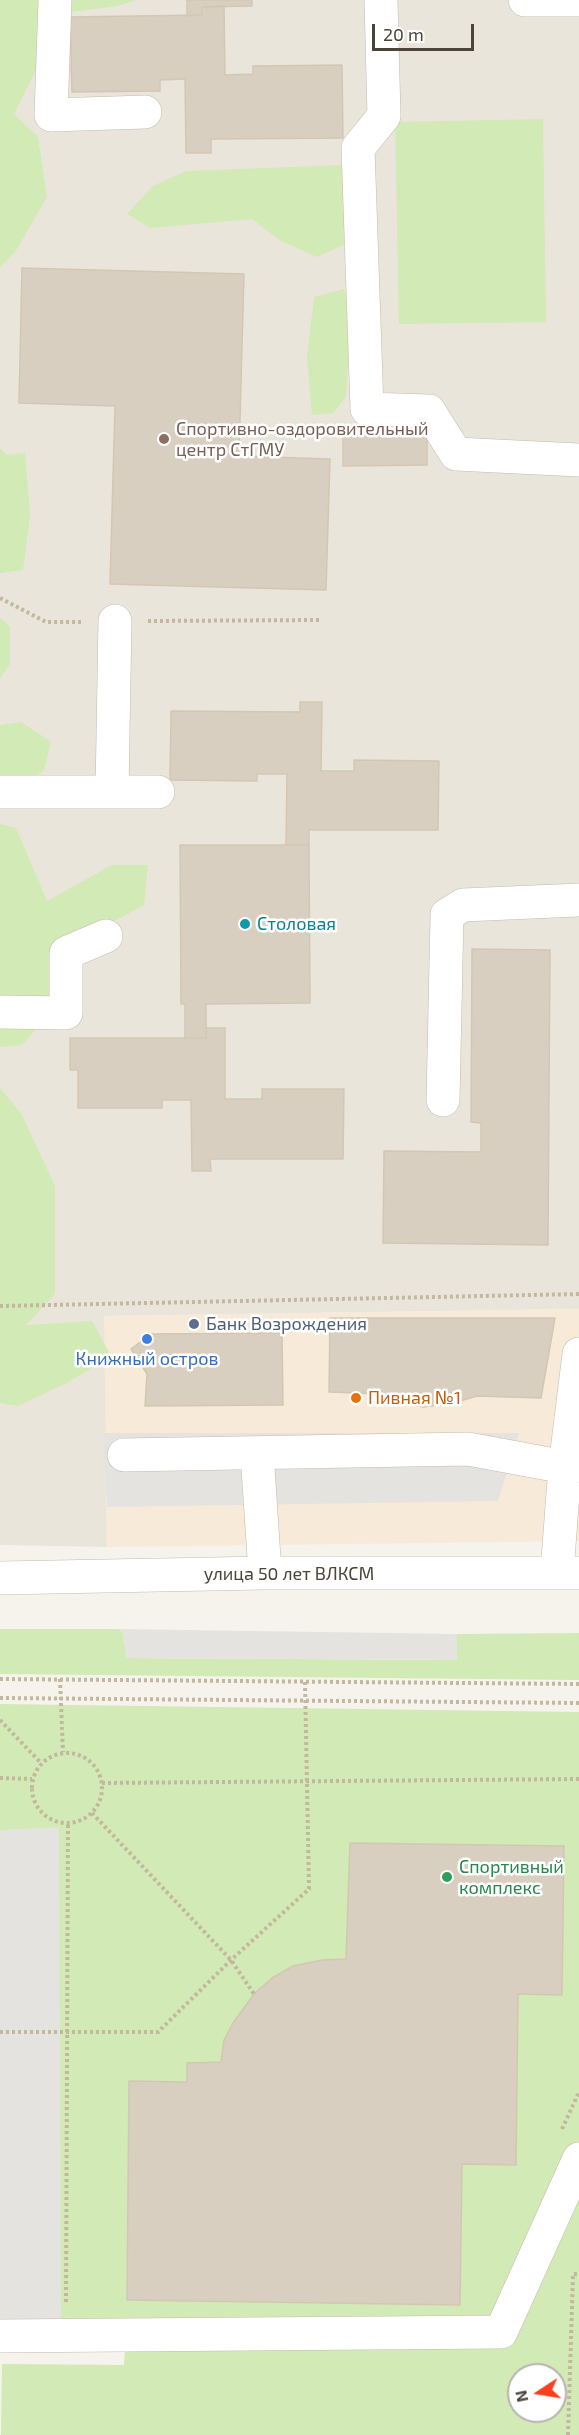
<!DOCTYPE html>
<html>
<head>
<meta charset="utf-8">
<style>
  body { margin:0 }
  #map { position:relative; width:579px; height:2435px; overflow:hidden; background:#f6f3ec; font-family:"Exo 2",sans-serif }
  canvas { display:block }
  .north { position:absolute; left:507px; top:2363px; width:60px; height:60px; box-sizing:border-box; background:#fff; border:2px solid #b7b4b0; border-radius:50%; rotate:258deg; font-size:16px; font-weight:700; line-height:24px; text-align:center; color:#4b4439 }
  .north::after { content:''; display:block; margin:auto; width:21px; height:27px; background:#fc3f1d; clip-path:polygon(50% 0,100% 100%,50% 72%,0 100%) }
  .scale { position:absolute; left:372px; top:24px; width:102px; height:27px; box-sizing:border-box; border:3px solid #4b4439; border-top:0; padding-left:8px; font-size:18px; line-height:21px; white-space:nowrap; color:#4b4439; -webkit-text-stroke:4px #fff; paint-order:stroke }
</style>
</head>
<body>
<div id="map">
<canvas width="579" height="2435"></canvas>
<div class="north">N</div>
<div class="scale">20 m</div>
</div>
<script>
const context = document.querySelector('canvas').getContext('2d');
context.lineJoin = 'round';
function fillPath(path, color) {
  context.fillStyle = color;
  context.fill(path, 'evenodd');
}
function stroke(path, color, width, dash) {
  context.strokeStyle = color;
  context.lineWidth = width;
  context.lineCap = dash ? 'butt' : 'round';
  context.setLineDash(dash || []);
  context.stroke(path);
}
function label(font, color, halo, rows, align = 'center') {
  context.font = font + ' "Exo 2",sans-serif';
  context.lineWidth = 5;
  context.setLineDash([]);
  context.textBaseline = 'middle';
  context.strokeStyle = halo;
  context.fillStyle = color;
  for (const [text, x, y, turn = 0] of rows) {
    context.save();
    context.translate(x, y);
    context.rotate((+turn || 0) * Math.PI / 180);
    context.textAlign = isNaN(turn) ? turn : align;
    if (halo) context.strokeText(text, 0, 0);
    context.fillText(text, 0, 0);
    context.restore();
  }
}
const residential = new Path2D(`
  M0,0H579V1309L105,1316L107,1547L0,1545Z`);
const commercial = new Path2D(`
  M579,1309V1541L107,1547L104,1316Z`);
const green = new Path2D(`
  M0,0H136L117,6L64,13L14,114L38,137L47,197L15,252L0,267Z
  M543,119L546,322L399,324L395,122Z
  M344,165L356,239L317,257L281,241L252,219L150,228L127,214L153,186L186,171Z
  M344,289L351,311L346,397L333,413L312,415L307,357L314,297Z
  M0,448L6,455L25,453L30,516L23,570L0,573Z
  M0,618L10,627V664L0,678Z
  M21,722L51,742L44,770L18,788L0,784V725Z
  M0,824L16,828L47,901L112,865H148L144,905L104,927L54,1008L22,1045L0,1047Z
  M0,1088L21,1113L55,1186V1294L26,1325L92,1321L111,1356L67,1383L18,1406L0,1403Z
  M0,1629H119L123,1633L127,1658L457,1660V1634L579,1633V1680L0,1674Z
  M0,1704L579,1712V2435H1L2,2364L124,2365L126,2335L0,2326ZM519,2375H555V2411H519Z`);
const parking = new Path2D(`
  M103,1433H519L498,1501L107,1507Z
  M119,1629L457,1634V1660L127,1658L123,1634Z
  M59,1827L61,2323L0,2324V1830Z`);
const building = new Path2D(`
  M187,0H252V6L202,7V15L187,16Z
  M224,6L225,75L253,74V66L342,65L343,138L211,139V153H186L185,79L160,80V91L72,92L70,17L202,15V7Z
  M22,268L244,274L239,456L330,459L326,590L110,584L115,406L19,403Z
  M427,434V465L343,466V435Z
  M300,702H322L321,771H354V760L439,761L438,830H309V845H286L287,774H257V781L170,780L171,711L300,712Z
  M180,845H309L310,1003L206,1004V1038H185V1004H181Z
  M472,949L550,950L548,1245L383,1243L384,1151L481,1152V1123L471,1122Z
  M206,1028H225V1099H262V1089H344L343,1159H210L211,1171H192L191,1100H162V1108H78V1070H70V1038H206Z
  M330,1318H555L541,1398L477,1396L450,1404L423,1407L402,1402L382,1394L329,1392Z
  M282,1333L283,1405L145,1406L147,1374L131,1349L151,1334Z
  M350,1843L564,1846L562,1995L518,1994L516,2165L462,2164L460,2305L127,2300L129,2081L187,2082V2063L221,2062L224,2040L233,2023L254,1994L272,1978L293,1966L322,1960L346,1959Z`);
const path = new Path2D(`
  M0,598L46,622H81
  M148,621L319,620
  M0,1306L579,1294
  M0,1679L579,1684
  M60,1679L63,1752
  M0,1698L579,1703
  M0,1720L41,1763
  M32 1788a35 35 0 1 1 70 0a35 35 0 1 1-70 0Z
  M0,1778L32,1779
  M102,1783L579,1779
  M92,1813L231,1960L254,1994
  M0,2032H158L231,1960L309,1889L305,1681
  M562,2129L579,2092
  M66,2302L68,1823
  M568,2435L573,2274H579`);
const minor = new Path2D(`
  M55,0L51,115L145,112
  M381,0L384,116L358,148L367,409L429,411L456,454L579,460
  M525,0H579
  M0,792H158
  M112,792L115,621
  M0,1012L66,1013V953L106,936
  M443,1100L447,915L463,905L579,900
  M257,1453L265,1573
  M124,1455L468,1449L565,1467L579,1466
  M557,1572L565,1467L579,1354
  M0,1578L265,1573H579
  M0,2336L501,2332L579,2159`);
const markers = [
  [164,439,6,"#8d6e63"],
  [245,924,6,"#0f9aa8"],
  [194,1324,6,"#5c6f8a"],
  [147,1339,6,"#3f7fe0"],
  [356,1398,6,"#e8710a"],
  [447,1877,6,"#2e9e5b"]
];
const educationNames = [
  ["Спортивно-оздоровительный",176,429],
  ["центр СтГМУ",176,450]
];
const cultureNames = [
  ["Столовая",257,924]
];
const serviceNames = [
  ["Банк Возрождения",206,1324]
];
const shopNames = [
  ["Книжный остров",147,1359]
];
const foodNames = [
  ["Пивная №1",368,1398]
];
const streetNames = [
  ["улица 50 лет ВЛКСМ",289,1574]
];
const leisureNames = [
  ["Спортивный",459,1867],
  ["комплекс",459,1888]
];
fillPath(residential, '#eae5da');
fillPath(commercial, '#f7ead8');
fillPath(green, '#d2eab5');
fillPath(parking, '#e5e3e0');
fillPath(building, '#d8cfc1');
stroke(building, '#d3c7b4', 1.5);
stroke(minor, '#c2bbae', 34);
stroke(path, '#c4b79f', 4, [3, 3]);
stroke(minor, '#fff', 33);
for (const [x, y, r, color] of markers) {
  const dot = new Path2D();
  dot.arc(x, y, r, 0, 2 * Math.PI);
  context.fillStyle = color;
  context.fill(dot);
  stroke(dot, '#fff', 2);
}
label('18px', '#785e54', '#fff', educationNames, 'left');
label('18px', '#0d838f', '#fff', cultureNames, 'left');
label('18px', '#4e5e75', '#fff', serviceNames, 'left');
label('18px', '#366cbe', '#fff', shopNames);
label('18px', '#c56008', '#fff', foodNames, 'left');
label('18px', '#4b4439', '#fff', streetNames);
label('18px', '#27864d', '#fff', leisureNames, 'left');
</script>
</body>
</html>
